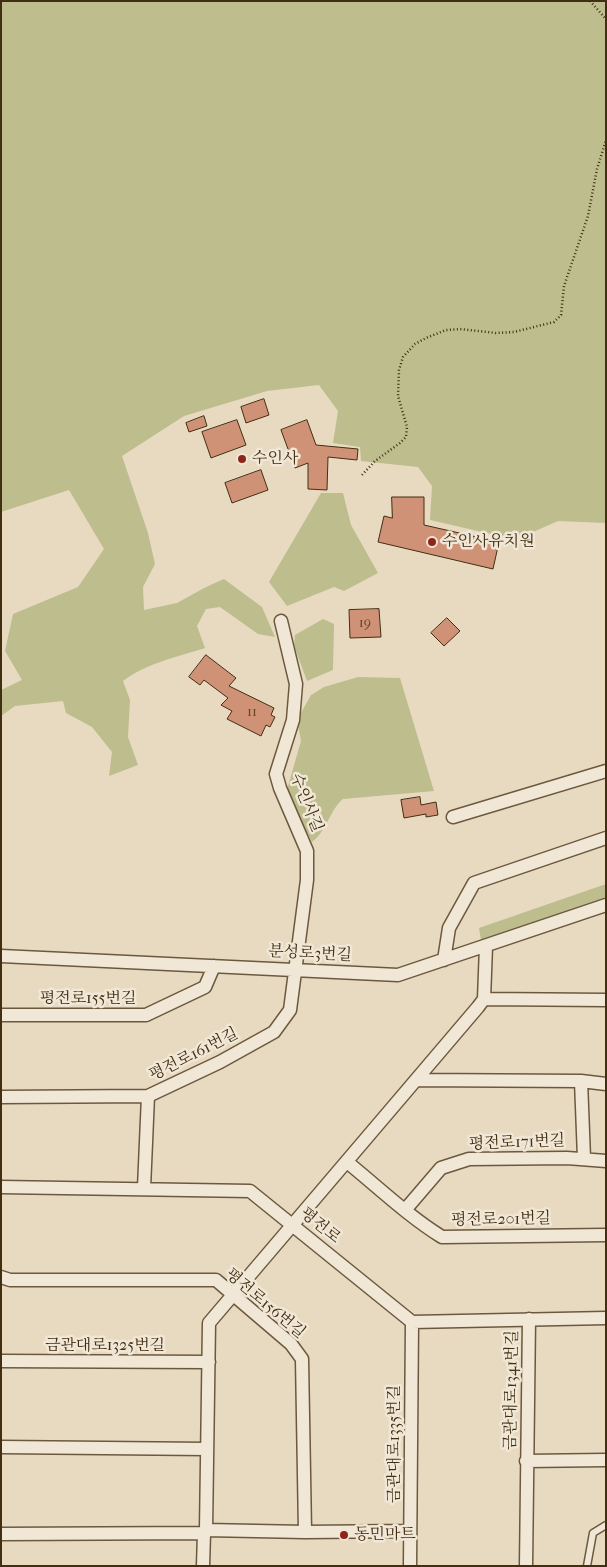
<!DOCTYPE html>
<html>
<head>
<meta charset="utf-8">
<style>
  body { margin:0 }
  #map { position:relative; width:607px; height:1567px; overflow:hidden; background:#e8dac1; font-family:"IM FELL French Canon",serif }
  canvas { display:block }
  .frame { position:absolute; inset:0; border:2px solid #422e11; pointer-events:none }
</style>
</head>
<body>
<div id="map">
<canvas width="607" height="1567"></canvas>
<div class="frame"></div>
</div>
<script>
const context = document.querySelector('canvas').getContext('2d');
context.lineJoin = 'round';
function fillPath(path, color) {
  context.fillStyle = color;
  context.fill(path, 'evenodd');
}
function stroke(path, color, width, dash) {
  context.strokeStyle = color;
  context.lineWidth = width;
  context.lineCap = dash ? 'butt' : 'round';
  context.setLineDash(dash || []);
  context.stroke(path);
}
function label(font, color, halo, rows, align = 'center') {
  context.font = font + ' "IM FELL French Canon","Noto Serif KR",serif';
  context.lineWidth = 5;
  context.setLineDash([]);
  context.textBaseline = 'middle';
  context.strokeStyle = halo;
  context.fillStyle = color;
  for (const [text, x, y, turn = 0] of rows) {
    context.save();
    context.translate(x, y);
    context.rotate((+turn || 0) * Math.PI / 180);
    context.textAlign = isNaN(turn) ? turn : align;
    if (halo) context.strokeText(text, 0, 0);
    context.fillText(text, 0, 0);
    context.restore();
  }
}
const green = new Path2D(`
  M1,1H606V523L558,521L533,532L504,537L430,520L432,486L418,467L361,461L360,447L333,443L338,411L319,385L267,391L184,416L122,456L148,533L155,564L143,587L144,610L177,603L206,587L224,579L262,607L275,637L258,634L220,607L206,609L197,626L205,648C177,657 147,663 123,681L130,700L128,737L138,765L109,776L112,752L92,727L66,713L63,701L15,706L1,716V690L22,680L5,651L13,614L78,587L104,549L69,490L1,512Z
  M321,493H343L351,525L378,573L344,591L334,587L287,606L269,582Z
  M323,619L334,624L333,670L307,681L294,646L295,635Z
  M358,677L400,678L434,791L343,799C329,811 327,831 312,842L286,793L301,741L297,720L311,695L324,687Z
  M606,884V900L481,940L479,928Z`);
const building = new Path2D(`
  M264,399L269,415L246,423L241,407Z
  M204,416L207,426L189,432L186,423Z
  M237,420L246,445L211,458L202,432Z
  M307,420L316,445L358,449L357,460L328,457L327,490L308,489V463L295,468L281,430Z
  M261,470L268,490L232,503L225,483Z
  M392,497H424V525L499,542L493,569L378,542L384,516L392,518Z
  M379,609L381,637L350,638L349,610Z
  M447,618L460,631L444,646L431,633Z
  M206,655L236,678L229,686L274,708L271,715L275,717L270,727L266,725L261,736L227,719L232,711L221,705L228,698L204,680L200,685L189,677Z
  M420,797L421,805L436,802L438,815L426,817V814L404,818L401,800Z`);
const path = new Path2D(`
  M590,1L606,19
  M362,475L375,461L400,443L406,437L407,427L398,396L399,370L403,357L415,344L426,338L446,330L460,329L496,333L514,332L554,322L561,315L564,286L588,216L597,169L606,140`);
const lane = new Path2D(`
  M587,1566L593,1533L606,1525`);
const street = new Path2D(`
  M453,817L606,771
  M1,956L398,975L606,905
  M444,960L449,928L474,883L606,838
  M484,999L606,1000
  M1,1015H146L205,987L214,966
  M416,1080L581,1081L606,1084
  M581,1081L584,1158
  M1,1097L148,1096L220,1062L274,1032L290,1010L307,880V851L280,788L276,774L293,720L296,684L281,621
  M347,1162C378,1187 408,1216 442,1237L606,1235
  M1,1187L250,1191L412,1322L606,1318
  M144,1188L148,1096
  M405,1210L441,1168L469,1159L567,1158L606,1161
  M1,1277L10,1280H216L291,1344L302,1359L305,1532
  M1,1361L209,1362
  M1,1447L207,1449
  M526,1461L606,1460
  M206,1530L305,1532L410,1531
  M1,1534L204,1533
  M203,1566L204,1533L206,1530L209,1323L478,1007L484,999L486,946
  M410,1566L412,1322
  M526,1566L529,1319`);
const markers = [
  [242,459,5,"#8f2418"],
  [432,542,5,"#8f2418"],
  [344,1535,5,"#8f2418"]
];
const numberNames = [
  ["19",365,624],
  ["11",252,713]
];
const poiNames = [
  ["수인사",252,459],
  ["수인사유치원",442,542],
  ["동민마트",354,1535]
];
const streetNames = [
  ["수인사길",306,803,68],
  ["분성로3번길",310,954,3],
  ["평전로155번길",88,999],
  ["평전로161번길",194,1055,-27],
  ["평전로171번길",517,1143,-2],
  ["평전로201번길",501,1220,-1],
  ["평전로",320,1226,39],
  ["평전로156번길",265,1304,40],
  ["금관대로1325번길",105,1346],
  ["금관대로1341번길",512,1390,-89],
  ["금관대로1335번길",395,1444,-90]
];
fillPath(green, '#bdbd8e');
fillPath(building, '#cf9276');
stroke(building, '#422e11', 1);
stroke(lane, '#6c593d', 9);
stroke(street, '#6c593d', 15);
stroke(path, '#422e11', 2.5, [1, 2.5]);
stroke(lane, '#f0e7d7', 6);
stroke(street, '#f0e7d7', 12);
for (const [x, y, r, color] of markers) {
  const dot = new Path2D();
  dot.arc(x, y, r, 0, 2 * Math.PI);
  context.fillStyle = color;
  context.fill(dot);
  stroke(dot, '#f0e7d7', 2);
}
label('14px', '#65472a', null, numberNames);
label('16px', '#422e11', '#f0e7d7', poiNames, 'left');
label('16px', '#422e11', '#f0e7d7', streetNames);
</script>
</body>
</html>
